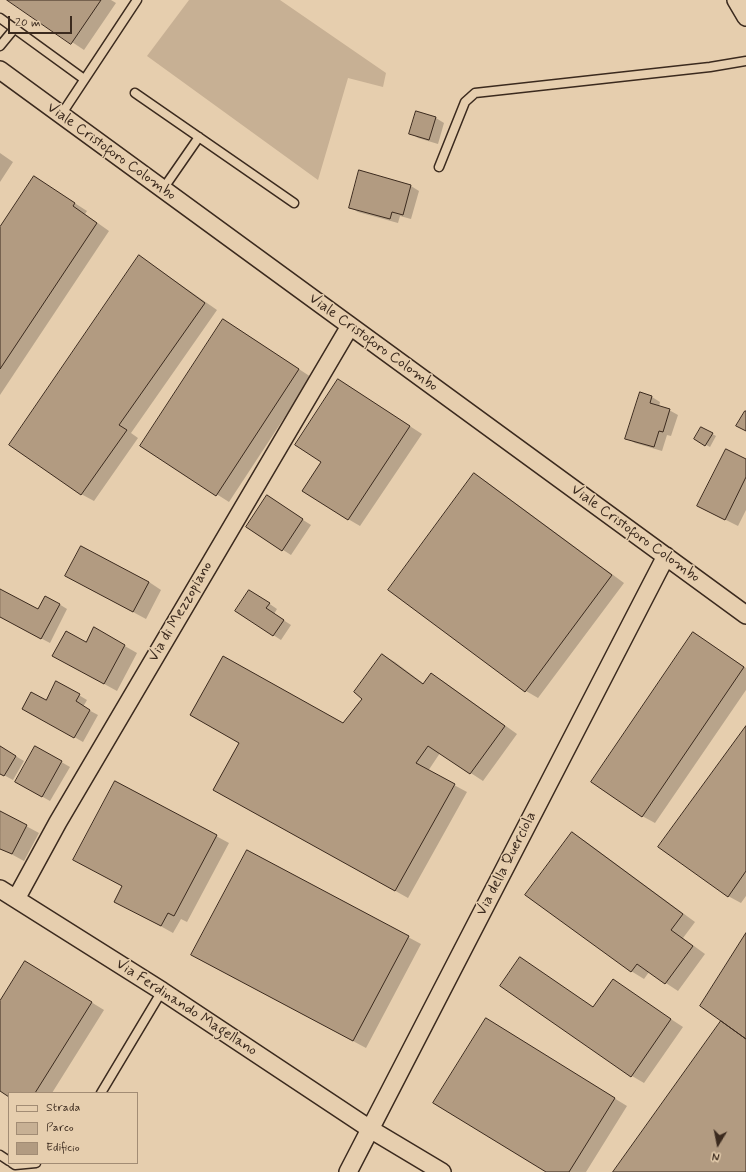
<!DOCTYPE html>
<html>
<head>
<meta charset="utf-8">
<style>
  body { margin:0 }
  #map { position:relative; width:746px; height:1172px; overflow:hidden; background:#e6ceae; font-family:Mynerve,sans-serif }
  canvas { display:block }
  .legend { position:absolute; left:8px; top:1092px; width:130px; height:72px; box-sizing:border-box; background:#e6ceae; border:1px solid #a28c74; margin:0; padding:5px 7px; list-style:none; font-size:12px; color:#3b2a1e }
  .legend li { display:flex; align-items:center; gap:8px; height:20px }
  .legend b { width:20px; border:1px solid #a28c74 }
  .north { position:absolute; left:698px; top:1124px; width:40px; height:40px; -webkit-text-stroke:3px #e6ceae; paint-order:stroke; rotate:190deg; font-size:11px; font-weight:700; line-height:16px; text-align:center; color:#3b2a1e }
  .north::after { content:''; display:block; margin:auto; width:14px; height:18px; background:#3b2a1e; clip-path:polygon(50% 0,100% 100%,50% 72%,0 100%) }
  .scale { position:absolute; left:8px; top:16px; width:64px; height:18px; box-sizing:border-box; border:2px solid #3b2a1e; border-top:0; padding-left:5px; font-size:12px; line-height:14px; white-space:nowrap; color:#3b2a1e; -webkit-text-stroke:3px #e6ceae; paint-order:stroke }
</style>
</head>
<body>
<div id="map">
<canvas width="746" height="1172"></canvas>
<ul class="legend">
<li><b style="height:5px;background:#e6ceae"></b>Strada</li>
<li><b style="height:11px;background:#c7b094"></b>Parco</li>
<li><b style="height:11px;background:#b29b81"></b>Edificio</li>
</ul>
<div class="north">N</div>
<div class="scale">20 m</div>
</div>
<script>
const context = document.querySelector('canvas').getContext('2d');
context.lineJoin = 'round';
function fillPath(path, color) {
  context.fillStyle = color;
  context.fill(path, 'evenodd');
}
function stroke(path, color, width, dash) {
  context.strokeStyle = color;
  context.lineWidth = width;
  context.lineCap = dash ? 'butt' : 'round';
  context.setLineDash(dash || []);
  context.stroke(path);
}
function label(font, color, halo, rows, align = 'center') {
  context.font = font + ' Mynerve,sans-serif';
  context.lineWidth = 3;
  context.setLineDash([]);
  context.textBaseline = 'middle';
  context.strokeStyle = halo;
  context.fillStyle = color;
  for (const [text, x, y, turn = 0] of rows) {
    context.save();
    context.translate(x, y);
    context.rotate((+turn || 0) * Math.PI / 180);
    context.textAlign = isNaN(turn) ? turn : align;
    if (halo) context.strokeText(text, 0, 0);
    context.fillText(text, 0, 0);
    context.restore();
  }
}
const green = new Path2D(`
  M189,0H280L386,73L383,87L348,78L318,180L147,56Z`);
const shadow = new Path2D(`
  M9,0H111L116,3L84,50Z
  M436,118L444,123L438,144L418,138L410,133Z
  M0,153L13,162L0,182Z
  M34,177L87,211L85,214L109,231L0,395V229Z
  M411,186L419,191L411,219L400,216L398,223L358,212L350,207Z
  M139,257L151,264L217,310L131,433L138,438L94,501L81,494Z
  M235,327L311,377L229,502L141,446Z
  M339,380L422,434L360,526L348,519L323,462Z
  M640,393L652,397L660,402L659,407L669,410L678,415L671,436L667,435L662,451L635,443L627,438Z
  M701,428L716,436L710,447L695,439Z
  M746,460V510L738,526L698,506Z
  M475,474L487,482L624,583L538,698L526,691L389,590Z
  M275,502L311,525L291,555L247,527Z
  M66,576L149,582L161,590L146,619Z
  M0,590L38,610L59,604L67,609L50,643L0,617Z
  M258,596L277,609L274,614L291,625L281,640L273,635Z
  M95,629L137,653L117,691L66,663L86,643Z
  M694,633L746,668V690L655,823L642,816Z
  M383,655L395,662L424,684L431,674L443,681L517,734L483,781L440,753L428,771L467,792L408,898L227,797L343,724L364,699Z
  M57,682L87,700L83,707L98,715L83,742L23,708L46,701Z
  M746,727V896L741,903L728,896Z
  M0,747L24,761L13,780L0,773Z
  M35,747L70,767L50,801L16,782Z
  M116,782L229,843L187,922L181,919L173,933L128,908L123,886Z
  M0,812L39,833L24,861L0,848Z
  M572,833L585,841L695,922L683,938L705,954L678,991L649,972L644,979L631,971Z
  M248,851L421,944L366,1048L205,962Z
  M520,958L594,1008L613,981L683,1027L644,1083L632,1076L501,986Z
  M26,962L104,1010L52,1093H9V1095L0,1090V1003Z
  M498,1027L627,1106L586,1172H548Z`);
const building = new Path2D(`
  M7,0H101L71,44Z
  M416,111L436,117L429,140L409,134Z
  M359,170L411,185L403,215L392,212L390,219L349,208Z
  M34,176L75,203L73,206L97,223L0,369V227Z
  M139,255L205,303L119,425L127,430L81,495L9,445Z
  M223,319L299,369L216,496L140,446Z
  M338,379L410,426L348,520L302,491L321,462L295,445Z
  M640,392L652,396L650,403L670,409L663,432L659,431L654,447L625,439Z
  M745,411H746V431L736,426Z
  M701,427L713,433L705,446L694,439Z
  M726,449L746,459V477L725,520L697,506Z
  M474,473L612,575L525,692L388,590Z
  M267,495L303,519L282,551L246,527Z
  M81,546L149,582L133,612L65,576Z
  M0,589L38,609L45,596L60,604L41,639L0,617Z
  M249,590L270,603L266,608L284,620L273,636L235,611Z
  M94,627L125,645L104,684L52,656L66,631L86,642Z
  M693,632L744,667L642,817L591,782Z
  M382,654L423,684L431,673L505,726L470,774L428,746L416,763L455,784L395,891L213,790L239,743L190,715L223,656L343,723L362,699L354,692Z
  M56,681L80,694L76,701L90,710L74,738L22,709L31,692L46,700Z
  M746,726V871L728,897L658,847Z
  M0,746L16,756L4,776L0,774Z
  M35,746L62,761L42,797L15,782Z
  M115,781L217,835L174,916L168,913L161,926L114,902L122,886L73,860Z
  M0,811L27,825L12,854L0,849Z
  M572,832L683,914L671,930L693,946L665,984L637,964L631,972L525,895Z
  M247,850L409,936L353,1041L191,955Z
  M746,933V1039L700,1006Z
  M520,957L593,1007L613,979L671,1019L631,1077L500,986Z
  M25,961L92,1002L35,1093H9V1097L0,1091V1001Z
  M486,1018L615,1098L569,1172H546L433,1103Z
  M721,1021L746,1039V1172H613Z`);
const lane = new Path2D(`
  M0,18L84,79
  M0,46L14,29
  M135,93L294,203
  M61,115L137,0
  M439,167L465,102L475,93L710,67L746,61
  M163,189L199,137
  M101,1093L162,991
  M0,1155L9,1161
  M12,1163L15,1165L36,1163`);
const street = new Path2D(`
  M736,0L746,17
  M0,70L746,615
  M0,889L162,991L370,1129L442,1172
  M16,899L58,822L350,326
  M348,1172L666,556`);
const streetNames = [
  ["Viale Cristoforo Colombo",111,152,36],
  ["Viale Cristoforo Colombo",373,343,36],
  ["Viale Cristoforo Colombo",635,534,36],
  ["Via di Mezzopiano",181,612,-60],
  ["Via della Querciola",507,864,-63],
  ["Via Ferdinando Magellano",186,1008,33]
];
fillPath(green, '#c7b094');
fillPath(shadow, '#0003');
fillPath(building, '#b29b81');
stroke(building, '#3b2a1e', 1);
stroke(lane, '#3b2a1e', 11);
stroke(street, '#3b2a1e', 20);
stroke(lane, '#e6ceae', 8);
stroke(street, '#e6ceae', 17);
label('15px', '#3b2a1e', '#e6ceae', streetNames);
</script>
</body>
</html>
